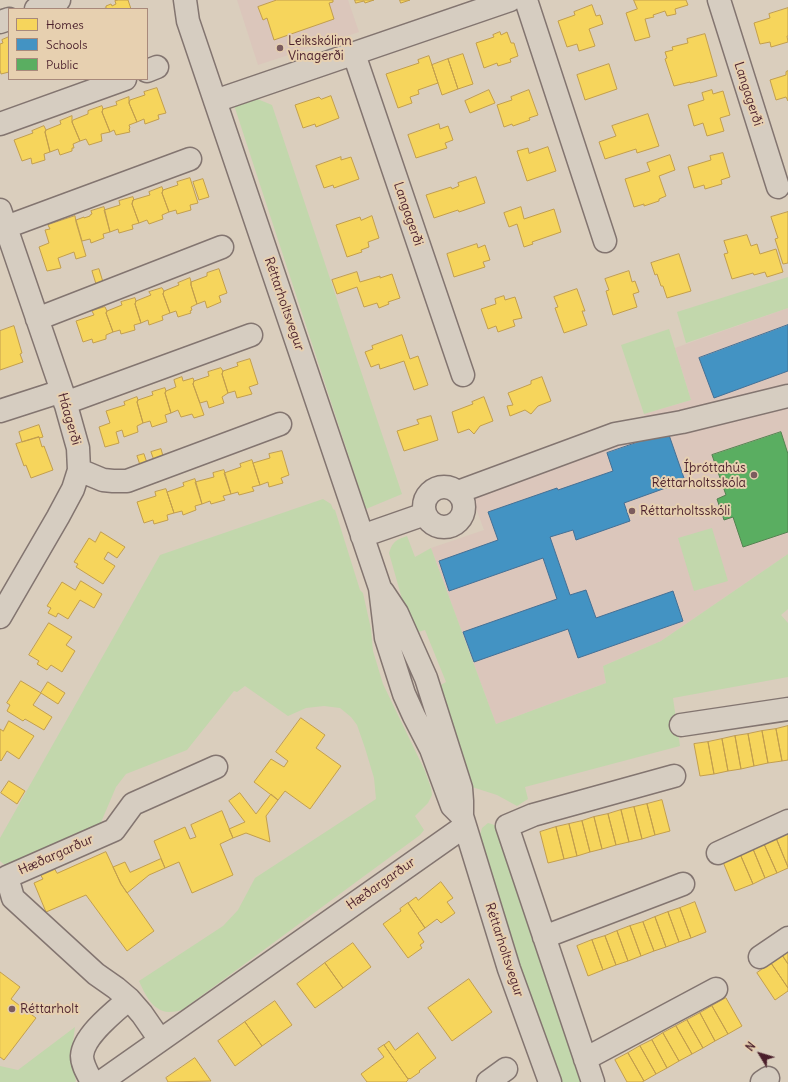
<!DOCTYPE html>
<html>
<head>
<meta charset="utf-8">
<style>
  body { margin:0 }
  #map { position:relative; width:788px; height:1082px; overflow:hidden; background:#dacebd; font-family:Delius,sans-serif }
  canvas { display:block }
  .legend { position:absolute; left:8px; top:8px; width:140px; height:72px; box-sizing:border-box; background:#e7d0b0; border:1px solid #a8897b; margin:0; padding:5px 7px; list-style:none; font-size:12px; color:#4a1f2b }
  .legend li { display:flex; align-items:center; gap:8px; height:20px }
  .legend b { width:20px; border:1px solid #a8897b }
  .north { position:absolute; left:740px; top:1034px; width:40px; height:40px; -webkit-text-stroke:3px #e7d0b0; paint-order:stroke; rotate:308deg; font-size:11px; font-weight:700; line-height:16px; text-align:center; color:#4a1f2b }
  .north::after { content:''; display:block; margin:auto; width:14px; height:18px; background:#4a1f2b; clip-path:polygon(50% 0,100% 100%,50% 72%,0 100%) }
</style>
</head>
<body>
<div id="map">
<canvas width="788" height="1082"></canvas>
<ul class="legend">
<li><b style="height:11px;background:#f6d55c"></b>Homes</li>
<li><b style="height:11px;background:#4393c3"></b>Schools</li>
<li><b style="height:11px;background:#5aae61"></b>Public</li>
</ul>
<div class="north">N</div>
</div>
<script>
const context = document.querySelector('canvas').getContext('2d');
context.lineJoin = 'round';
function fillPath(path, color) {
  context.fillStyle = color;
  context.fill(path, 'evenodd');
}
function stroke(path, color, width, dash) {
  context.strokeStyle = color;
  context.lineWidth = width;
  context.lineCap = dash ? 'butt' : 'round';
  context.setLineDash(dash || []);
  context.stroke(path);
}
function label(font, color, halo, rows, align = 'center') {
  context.font = font + ' Delius,sans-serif';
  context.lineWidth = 4;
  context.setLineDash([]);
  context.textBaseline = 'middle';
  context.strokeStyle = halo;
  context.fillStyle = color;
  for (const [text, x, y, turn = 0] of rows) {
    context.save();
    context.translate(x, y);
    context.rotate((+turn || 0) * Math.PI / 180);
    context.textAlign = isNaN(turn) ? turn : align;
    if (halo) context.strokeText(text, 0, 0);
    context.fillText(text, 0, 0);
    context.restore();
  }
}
const built = new Path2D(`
  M237,0H348L359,32L258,65Z
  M788,308V554L661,641L603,666L606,683L496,724L431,548L484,530L470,492L647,426L644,414L691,400L675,348Z`);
const green = new Path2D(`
  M255,98L272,105L402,494L366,509L234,105Z
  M788,277V308L686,343L677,312Z
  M669,329L691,400L644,414L621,345Z
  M323,499L331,504L333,509L335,510L360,590L363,593L371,629L373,651L383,684L425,771L431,788L432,795L428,803L415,816L424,830L420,835L182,1010C178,1011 173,1012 169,1012C152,1011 145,994 139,981L223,926L238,910L255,878L376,799L374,778L365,748L357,725L351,717L340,708L324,706L306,708L288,716L245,686L237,692L234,691L187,750L126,774L116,787L99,827L8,868L0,861V838L160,555Z
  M712,528L728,581L694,591L678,538Z
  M407,536L415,557L431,548L496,724L606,683L603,666L661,641L788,554V609L781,615L788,623V677L673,698L680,746L525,787L528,799L517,806L497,795L472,787L468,782L439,686L446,682L425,630L412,634L389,553C393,541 396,540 407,536Z
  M488,823C496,825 498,827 502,834L581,1082H558L490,876L480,835L482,828Z
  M75,1027L71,1056L76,1081L75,1082H0V1066L18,1070Z`);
const homes = new Path2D(`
  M119,0H128L131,9H102L106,8V6L111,4L112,6L116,4L115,1Z
  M277,0H333V2L329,3L334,19L274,40L267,18L263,20L258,7Z
  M355,0H374L365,3L364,1L356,3Z
  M400,0H410L401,3Z
  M634,0H686L688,5L675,9L676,14L667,16L665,11L653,15L654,17L645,19L650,37L635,41L626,13L637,9Z
  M592,5L596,16L600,15L603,24L589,29L595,46L579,51L577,44L567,47L558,21L575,15L574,12Z
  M788,8V36H787L788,42L771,47L770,42L760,44L754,23L770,18L769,14Z
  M500,32L501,35L507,32L511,43H514L518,56L510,59L511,62L498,66L497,63L484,68L476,43L494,37L493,35Z
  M705,34L717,76L690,83V82L674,86L665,59L667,58L665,52L673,50L672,47L688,43L687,39Z
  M9,37V72L1,74L0,70V44L3,43L2,40Z
  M463,54L473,84L458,89L448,59Z
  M429,56L438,83L418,90L419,94L410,97L412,103L398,108L386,74L419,63L418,60Z
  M448,59L458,89L442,95L432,65Z
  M609,64L617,89L585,100L577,75Z
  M788,71V101L786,97L776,100L770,80L786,75V72Z
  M157,88L166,113L158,115L159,119L145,124L144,119L137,122L129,103L130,100L145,95L144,92Z
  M489,90L495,103L470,113L465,101Z
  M529,90L538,115L529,118L530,120L513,126L512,124L504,127L497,105L512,100L511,97Z
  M712,90L713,94L723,91L730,115L720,118L724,131L707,136L703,123L694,126L688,105L704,100L702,93Z
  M331,96L339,118L316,127L315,124L303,128L295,105L319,97L321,99Z
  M129,97V103L137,122L129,125L130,128L129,129L130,132L116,135L114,130L110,132L102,112L103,109L117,105L116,102Z
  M102,106L103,109L102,112L110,132L101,134L102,141L89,145L86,139L80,141L72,122L73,120L88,114V111Z
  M648,114L659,146L637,153L636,149L605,159L599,142L616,136L612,126Z
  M72,116V122L80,141L73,144L74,148H72V151L60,155L58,149L50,152L45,132L46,130L61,124L60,121Z
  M439,124L440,129L448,126L453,140L445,143L447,148L416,158L408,135Z
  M44,126L46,130L45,132L50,152L44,154L45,160L32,164L31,158L22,161L14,140L33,133L32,131Z
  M548,147L556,171L527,181L517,151L528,148L529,153Z
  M723,153L730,177L721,180L722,184L705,189L704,185L694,188L688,167L711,160L710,156Z
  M670,155L675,170L659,176L666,196L659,199V201L644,206V204L634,207L625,179L650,171L647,163Z
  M341,157V160L351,157L359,179L334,188L333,185L324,188L316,166Z
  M476,177L485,203L459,212L458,210L434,218L426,195L451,187L452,189L459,186L458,183Z
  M190,178L198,203L190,205L191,210L177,214L176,210L169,212L162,193L163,190L178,185L177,182Z
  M203,179L209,197L199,200L193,182Z
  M162,187L163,190L162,193L169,212L162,215L163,219L149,224L147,220L139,223L132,204L133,200L150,195L149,192Z
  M133,197L134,200H133L132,204L139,223L132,225L133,229L119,233L118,229L110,232L104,210L120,205L119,201Z
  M104,207L110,232L103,234L104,238L91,243L90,239L82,241L76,220L84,217V218L90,216V215L92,214L91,211Z
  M521,207L524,219L554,209L561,232L532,242L533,244L524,247L517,224L509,227L504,213Z
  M788,212V263L783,264L775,239L778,238L771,217Z
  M75,216L76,222L86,256L76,259L74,252L58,258L61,268L47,271L39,247L49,243L45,230L50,229L48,225Z
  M372,216L379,238L368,242L369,247L361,250L362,252L347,257L336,225L360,217L361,220Z
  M747,235L751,246L757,244L760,254L776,249L783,272L767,277L765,272L754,275L753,273L732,279L724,254L728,253L724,241Z
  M477,244L478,248L485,245L490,260L483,262L485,267L454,277L447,254Z
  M679,254L691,291L667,298L663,286H661L657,274L655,275L651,263Z
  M99,269L103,282L96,284L92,271Z
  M219,269L227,293L219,296L221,302L207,308L205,301L197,304L191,285V282L207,276V273Z
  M629,271L632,282L635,281L639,292L633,294L637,307L613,315L606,291L609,290L605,279Z
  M357,272L360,282L380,276V278L392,274L400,298L388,302L389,304L379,308L377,303L364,307L357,287L337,294L332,280Z
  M190,278L191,282V285L197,304L191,307L192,310L190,311L191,313L178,317L176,311L170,313L163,294L164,291L179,285L178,283Z
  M162,288L164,291L163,294L170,313L162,316L163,320L149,325L148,320L141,323L135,304L136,301L151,295L149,292Z
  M577,289L585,311H582L587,325L564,333L555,308L558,307L554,297Z
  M504,296L505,300L515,297L522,318L513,320L515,326L498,332L496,326L488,329L481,309L496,304L495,299Z
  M135,298L136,301L135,304L141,323L134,325L135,330L121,334L120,330L113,332L106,313L107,311L122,305L121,302Z
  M105,307L107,311L106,313L113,332L106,335V339L93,343L92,339L83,342L76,321L94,315L92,311Z
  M14,326L22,353L20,354L23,362L0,370V331Z
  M402,335L410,359L418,356L428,385L414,390L404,361L380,369L379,364L371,367L365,352L373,349L372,346Z
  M250,359L258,384L249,387L252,394L237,398L235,391L228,393L222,374L223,371L238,366L237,363Z
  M221,368L223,371L222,374L228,393L222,397L224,403L209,408L207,401L200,403L193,384L194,381L209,376L208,372Z
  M182,377L183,381L193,378L194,381L193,384L204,415L194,418L192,414L181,417L178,410L171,413L165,393L166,391L176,387L174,380Z
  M542,377L551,401L538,406L531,414L525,410L510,416L507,406L513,405L508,393L531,384V381Z
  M165,388L166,391L165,393L171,413L165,415L167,422L152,427L150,421L143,423L137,402L138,400L153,395L152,392Z
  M137,397L138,400L137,402L143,423L137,426L138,432L124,437L122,430L116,432L119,443L105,447L99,427L110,423L106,411L125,405L124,402Z
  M484,397L493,421L480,426L474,434L469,429L458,433L452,412L473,404L472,402Z
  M431,416L438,440L404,451L397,431L419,424L417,420Z
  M39,425L43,437L39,438V437L22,442L19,432Z
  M39,437L42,447L44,446L53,470L31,478L26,465L24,466L16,444Z
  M161,449L165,463L156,466L151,452Z
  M282,451L289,475L281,478L283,483L269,487L268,482L260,485L253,463L270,458L269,454Z
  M144,454L147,463L140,465L137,456Z
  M252,460L260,485L252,487L254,491L239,495L238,492L231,494L224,473L241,467L240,464Z
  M224,470L231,494L223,496L225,500L211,504L210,501L202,504L195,482L214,477L213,473Z
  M195,479L202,504L195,506L196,510L183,515L182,511L174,513L167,492L184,486L183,483Z
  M166,489L174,513L167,515L168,520L154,524L153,520L144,523L137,502L156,496L155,492Z
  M101,532L125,547L117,558L108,552L104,559L115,566L103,584L76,567L78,564L74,562L89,538L95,542Z
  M81,581L102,594L94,608L80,600L68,619L58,613L56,617L48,613L51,608L47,606L62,582L75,590Z
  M49,623L72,637L66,645L75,651L62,672L51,665L47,670L37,664L39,661L29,655Z
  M21,681L41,693L33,705L52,717L44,730L25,719L23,721L7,711L10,705L7,703Z
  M48,682L65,693L58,704L41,693Z
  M301,718L325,735L316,748L341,766L310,809L285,791L278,800L254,782L271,759L284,767L288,761L276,752Z
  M9,721L34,736L19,759L7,751L1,761L0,760V729L3,731Z
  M788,726V760L782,761L776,729Z
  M776,729L782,761L768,763L762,731Z
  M762,731L768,763L754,766L748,734Z
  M748,734L754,766L741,769L735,736Z
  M735,736L741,769L728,771L722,739Z
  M722,739L728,771L714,774L708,742Z
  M708,742L714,774L700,776L694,744Z
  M9,781L25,791L17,804L1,793Z
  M240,793L256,814L271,794L278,800L266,816L270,842L246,833L233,838L229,829L245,822L229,801Z
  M662,800L670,831L655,835L647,804Z
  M647,804L655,835L642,839L634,807Z
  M634,807L642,839L629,842L621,810Z
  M621,810L629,842L616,845L608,814Z
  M222,811L233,838L220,844L233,875L192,893L179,862L165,868L154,841L185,827L190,839L196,837L191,825Z
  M608,814L616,845L602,849L594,817Z
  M594,817L602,849L590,852L582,821Z
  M582,821L590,852L577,856L569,824Z
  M569,824L577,856L564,859L556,827Z
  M556,827L564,859L548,863L540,832Z
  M788,833V867L776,838Z
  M776,838L788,867V868L777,873L764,844Z
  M764,844L777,873L765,878L753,849Z
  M753,849L765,878L753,884L740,854Z
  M106,852L121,884L154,931L127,951L86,895L46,912L34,883L43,879L40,874L54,868L57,873Z
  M740,854L753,884L735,891L723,862Z
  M161,859L165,868L149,875L127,893L121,884L113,867L125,862L130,872Z
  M441,882L453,898L447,902L455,913L441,923L437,919L425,928L408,903L416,897L418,900Z
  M695,902L706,932L691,938L680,908Z
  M408,903L425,928L418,933L424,942L420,945L422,948L408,958L383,924L401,911L400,909Z
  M680,908L691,938L679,942L668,912Z
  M668,912L679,942L666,947L655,917Z
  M655,917L666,947L654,951L643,922Z
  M643,922L654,951L641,956L630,926Z
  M630,926L641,956L628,961L617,931Z
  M617,931L628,961L616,965L605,936Z
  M605,936L616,965L603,970L592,940Z
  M592,940L603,970L588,976L577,946Z
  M353,943L371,967L343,988L325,963Z
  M788,951V964L782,955Z
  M782,955L788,964V988L771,963Z
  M325,963L343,988L315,1008L297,984Z
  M771,963L788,988V991L775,1000L757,973Z
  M0,972L20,987L11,999L36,1018L4,1060L0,1057Z
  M469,979L492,1012L452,1041L428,1008Z
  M726,998L742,1026L728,1034L712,1006Z
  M275,1001L292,1025L262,1046L245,1022Z
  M712,1006L728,1034L715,1041L700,1013Z
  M700,1013L715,1041L703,1048L687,1020Z
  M687,1020L703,1048L692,1054L676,1026Z
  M245,1022L262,1046L235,1066L218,1041Z
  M676,1026L692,1054L679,1061L663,1033Z
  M418,1033L436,1058L419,1071L420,1072L410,1079L409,1078L408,1079L384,1045L389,1041L395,1050Z
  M663,1033L679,1061L667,1068L652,1040Z
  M652,1040L667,1068L656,1074L640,1046Z
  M384,1045L408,1079V1080L406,1082H367L361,1074L384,1057L378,1049Z
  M640,1046L656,1074L644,1081L628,1053Z
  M628,1053L644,1081L642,1082H627L615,1060Z
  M195,1058L211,1081L168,1082L166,1078Z`);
const schools = new Path2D(`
  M788,325V371L714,398L699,358Z
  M668,432L685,481L624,503L630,521L576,540L573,530L550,537L570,595L586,590L596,618L673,591L683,621L578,658L568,629L474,662L463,632L557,599L543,558L449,591L439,561L498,540L488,512L557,488L558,490L613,471L607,453Z`);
const public = new Path2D(`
  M781,432L788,454V532L743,547L733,517L724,520L717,499L726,495L712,455Z`);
const minor = new Path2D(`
  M185,0L188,21L380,588L386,638L404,694L414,716L431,749L452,806L462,816
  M526,0L605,241
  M719,0L778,187
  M36,9L59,0
  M0,22L9,19
  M354,54L463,375
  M147,71L157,67
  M215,101L510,0
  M0,124L125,79
  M0,210L62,391L78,448L79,470L73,489L58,517L0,617
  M6,227L190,159
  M37,319L222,247
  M65,403L251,335
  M0,411L62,391
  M79,470L103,480L113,481H127L280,424
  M424 507a20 20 0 1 1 40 0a20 20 0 1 1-40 0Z
  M458,492L615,434L682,422L788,396
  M362,536L425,514
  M383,592L397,613L426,678L461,788L462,801V816L509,969L550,1082
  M681,725L788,709
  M718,853L788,821
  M544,937L683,884
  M760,957L788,938
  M160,1040L142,1014L129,999L116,988L96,974L13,898L7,877L114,830L133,804L216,767
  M585,1059L716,989
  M92,1082C88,1074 82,1065 82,1056C83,1036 114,1012 129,999
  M101,1082L465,826
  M488,1082L506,1069
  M593,1082L507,826L533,815L674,776
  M762,1082L768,1078`);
const markers = [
  [280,48,4,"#7c5c5e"],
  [754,475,4,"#7c5c5e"],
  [632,511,4,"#7c5c5e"],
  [12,1009,4,"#7c5c5e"]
];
const poiNames = [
  ["Leikskólinn",288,41],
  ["Vinagerði",288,56],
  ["Íþróttahús",746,468,"right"],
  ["Réttarholtsskóla",746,483,"right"],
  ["Réttarholtsskóli",640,511],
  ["Réttarholt",20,1009]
];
const streetNames = [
  ["Langagerði",748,94,72],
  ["Langagerði",408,214,71],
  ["Réttarholtsvegur",284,304,71],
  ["Háagerði",69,419,74],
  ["Hæðargarður",56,855,-24],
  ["Hæðargarður",381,884,-35],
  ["Réttarholtsvegur",504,950,72]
];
fillPath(built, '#dbc6bb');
fillPath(green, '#c2d7ac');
fillPath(homes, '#f6d55c');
stroke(homes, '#c29e4d', 1);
fillPath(schools, '#4393c3');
stroke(schools, '#457095', 1);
fillPath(public, '#5aae61');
stroke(public, '#558351', 1);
stroke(minor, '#837570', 25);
stroke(minor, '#d6cdc1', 22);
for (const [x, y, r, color] of markers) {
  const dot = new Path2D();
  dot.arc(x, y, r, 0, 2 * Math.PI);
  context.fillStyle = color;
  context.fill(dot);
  stroke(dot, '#e7d0b0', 1.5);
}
label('13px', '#4a1f2b', '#e7d0b0', poiNames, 'left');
label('13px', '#4a1f2b', '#e7d0b0', streetNames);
</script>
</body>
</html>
